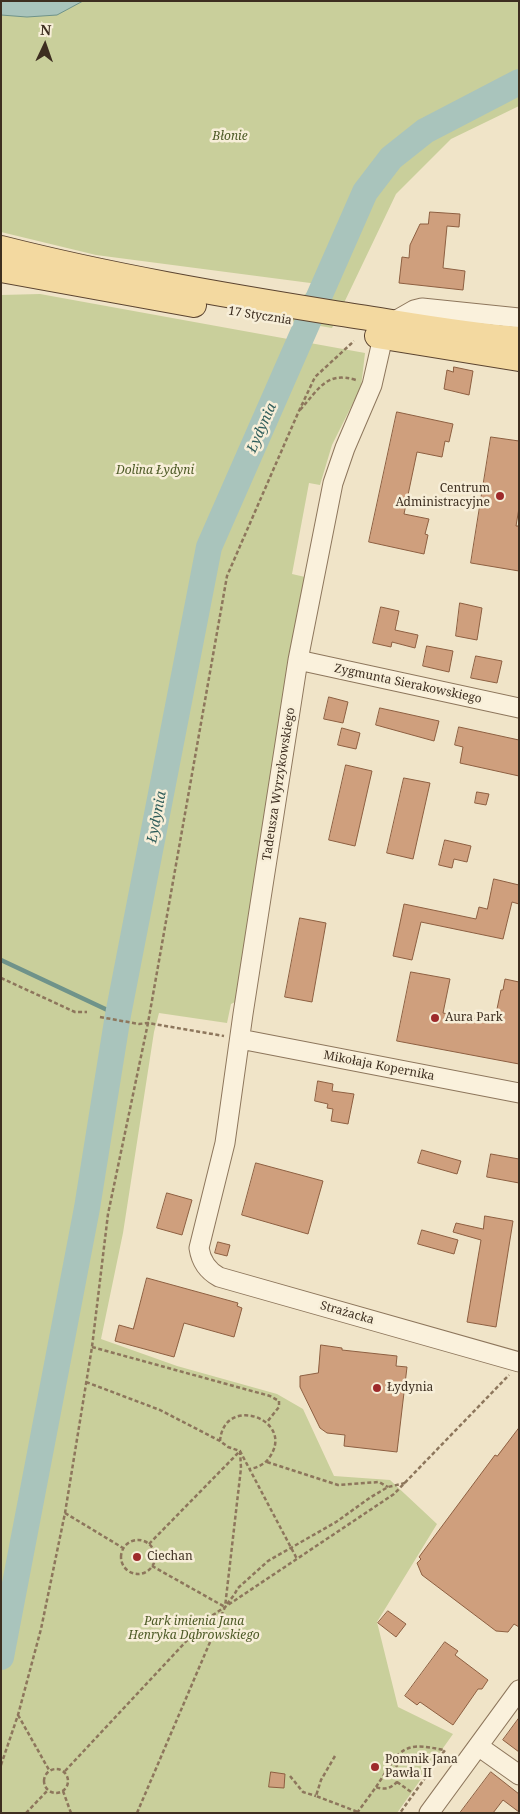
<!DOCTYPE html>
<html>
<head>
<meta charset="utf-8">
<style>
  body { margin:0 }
  #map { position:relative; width:520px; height:1814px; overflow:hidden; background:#f0e4c8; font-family:"Noto Serif",serif }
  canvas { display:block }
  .frame { position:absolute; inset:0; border:2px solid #3d2e20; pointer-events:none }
  .north { position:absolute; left:20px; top:20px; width:50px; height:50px; -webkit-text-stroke:4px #f7eed8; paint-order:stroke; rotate:3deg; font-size:14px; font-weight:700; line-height:20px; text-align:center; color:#3d2e20 }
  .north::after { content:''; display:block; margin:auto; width:18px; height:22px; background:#3d2e20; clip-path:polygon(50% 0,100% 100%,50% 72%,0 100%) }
</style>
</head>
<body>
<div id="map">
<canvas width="520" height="1814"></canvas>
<div class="frame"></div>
<div class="north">N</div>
</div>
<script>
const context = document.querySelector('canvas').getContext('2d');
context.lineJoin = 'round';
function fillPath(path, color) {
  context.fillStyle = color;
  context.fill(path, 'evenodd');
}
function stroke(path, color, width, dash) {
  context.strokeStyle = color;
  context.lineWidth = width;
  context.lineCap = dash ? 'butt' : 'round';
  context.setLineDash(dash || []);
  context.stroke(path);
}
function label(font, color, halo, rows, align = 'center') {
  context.font = font + ' "Noto Serif",serif';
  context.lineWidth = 5;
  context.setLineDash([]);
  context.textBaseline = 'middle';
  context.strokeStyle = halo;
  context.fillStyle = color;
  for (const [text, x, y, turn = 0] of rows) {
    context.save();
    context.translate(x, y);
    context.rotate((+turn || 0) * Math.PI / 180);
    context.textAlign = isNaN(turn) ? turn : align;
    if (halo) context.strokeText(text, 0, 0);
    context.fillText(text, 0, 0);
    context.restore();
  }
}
const green = new Path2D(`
  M1,1H519V106L451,139L396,194L332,328L291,321L304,295L318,284L96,255L1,232Z
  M40,294L365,353L361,387L332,445L320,485L309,483L292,574L305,577L235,1002L231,1004L227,1023L159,1013L154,1032L123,1233L101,1339L177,1366L277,1394L303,1409L334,1476L390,1480L437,1524L377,1622L398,1707L453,1734L397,1813H1V295Z`);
const water = new Path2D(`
  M1,1H83L57,15L27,17L1,15Z`);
const stream = new Path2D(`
  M1,960L118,1015`);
const river = new Path2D(`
  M1,1657L87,1208L118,1015L209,547L365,192L391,158L425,131L519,82`);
const building = new Path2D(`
  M430,212L460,214L459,227L447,226L443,268L465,271L463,290L399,283L402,257L409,258L410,245L420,224H428Z
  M454,367L473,371L469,395L444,389L447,370L453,372Z
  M397,412L453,424L449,442L445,441L442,457L417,452L404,514L429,519L425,534L428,535L424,554L369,542Z
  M491,437L519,441V508L516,526H519V571L471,563Z
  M460,603L482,608L477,640L456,636Z
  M381,607L399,611L395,630L418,635L415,648L392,642L391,647L373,643Z
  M427,646L453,651L449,672L423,666Z
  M476,656L502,661L497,683L471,678Z
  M329,697L348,702L343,723L324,719Z
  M380,708L439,721L434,741L376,725Z
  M459,727L519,740V776L460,763L463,747L455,745Z
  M342,728L360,733L356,749L338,745Z
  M346,765L372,771L355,846L329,840Z
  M404,778L430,783L413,859L387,853Z
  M477,792L489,794L486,805L475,803Z
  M445,840L471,846L467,862L454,859L452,868L439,865Z
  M494,879L519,885V904L512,902L503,939L421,922L412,960L393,956L404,904L476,919L479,907L487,909Z
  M300,918L326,923L312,1002L285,997Z
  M411,972L450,979L443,1013L494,1023L501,990H503L505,979L519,982V1064L397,1041Z
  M318,1081L333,1084L332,1091L354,1094L348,1124L331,1121L333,1109L327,1108L328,1104L315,1101Z
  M422,1150L461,1161L457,1174L418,1163Z
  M491,1154L519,1159V1183L487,1177Z
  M256,1163L323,1181L308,1234L242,1215Z
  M167,1193L192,1200L182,1235L157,1228Z
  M485,1216L513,1221L496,1327L467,1322L481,1240L453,1232L456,1223L483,1229Z
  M422,1230L458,1240L454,1254L418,1244Z
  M218,1242L230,1245L227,1256L215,1253Z
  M147,1278L238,1303L237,1306L242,1308L234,1337L184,1323L174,1357L115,1341L119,1325L133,1329Z
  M321,1345L342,1348V1350L397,1356L396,1366L407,1367L397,1452L344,1446L345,1435L327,1433L320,1428L300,1387V1376L318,1373Z
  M519,1428V1627L514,1624L508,1632L496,1631L422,1575L417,1563L421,1559L419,1557L495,1455L497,1456Z
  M388,1611L406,1624L396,1637L378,1623Z
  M445,1642L458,1651L455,1655L488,1680L482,1689H478L453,1725L420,1702L417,1705L405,1696Z
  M519,1718V1752L503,1740Z
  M271,1772L285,1774L284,1788L269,1787Z
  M491,1772L519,1794V1812L503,1800L493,1813H460Z`);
const path = new Path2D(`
  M300,410C319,389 326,371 356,380
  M1,978L75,1012H87
  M100,1017L139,1024L148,1023L224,1036
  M92,1347L270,1396L279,1401V1407L267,1422
  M86,1382L160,1410L220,1441L228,1447L240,1451L297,1559
  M220,1441C224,1393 297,1420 269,1458C265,1464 257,1468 249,1469
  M267,1462L338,1485L379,1482L388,1487
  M65,1513L123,1548
  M121 1557a17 17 0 1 1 34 0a17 17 0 1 1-34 0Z
  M149,1544L240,1451
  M152,1566L225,1607
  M227,1604L234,1595L238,1588L268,1561L336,1522L371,1497L388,1487L405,1483
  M18,1715L49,1770
  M335,1756L321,1780L316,1796L358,1812
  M1,1765L18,1715L41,1629L65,1513L92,1347L108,1214L148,1023L227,576L298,413L315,377L354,341
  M44 1781a12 12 0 1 1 24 0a12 12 0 1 1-24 0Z
  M65,1771L207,1619L394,1494L509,1375
  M290,1776L303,1792L316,1796
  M397,1782L414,1794
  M376,1787L393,1761
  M63,1791L71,1813
  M26,1813L48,1790
  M137,1813L225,1607L241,1468L240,1451
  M357,1813L376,1787C384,1790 390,1789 397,1782L400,1771L393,1761C408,1740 424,1747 445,1750L400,1813`);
const minor = new Path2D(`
  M393,322L414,310L422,308L519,318
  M383,337L372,385L345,448L333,483L314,579L298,660L243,1014L225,1143L199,1248C201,1261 208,1271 219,1277L519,1362
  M298,660L519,708
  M240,1039L519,1093
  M478,1746L519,1775
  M429,1813L519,1690`);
const major = new Path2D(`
  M1,248C111,276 223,295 335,313C396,322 457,334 519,339
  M1,270L194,305
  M377,336L519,359`);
const markers = [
  [500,496,5,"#9e2a2b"],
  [435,1018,5,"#9e2a2b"],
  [377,1388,5,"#9e2a2b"],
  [137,1557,5,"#9e2a2b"],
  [375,1767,5,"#9e2a2b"]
];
const parkNames = [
  ["Błonie",230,137],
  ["Dolina Łydyni",155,471],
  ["Park imienia Jana",194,1622],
  ["Henryka Dąbrowskiego",194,1636]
];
const streetNames = [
  ["17 Stycznia",260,316,9],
  ["Zygmunta Sierakowskiego",408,684,12],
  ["Tadeusza Wyrzykowskiego",279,784,-81],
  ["Mikołaja Kopernika",379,1066,11],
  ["Strażacka",347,1313,16]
];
const poiNames = [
  ["Centrum",490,489,"right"],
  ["Administracyjne",490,503,"right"],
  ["Aura Park",445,1018],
  ["Łydynia",387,1388],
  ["Ciechan",147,1557],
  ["Pomnik Jana",385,1760],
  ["Pawła II",385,1774]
];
const waterNames = [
  ["Łydynia",262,428,-66],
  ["Łydynia",157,817,-79]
];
fillPath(green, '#c9cf9b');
fillPath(water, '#a9c4bc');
stroke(water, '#6f938a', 1);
stroke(stream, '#6f938a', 4.5);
stroke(river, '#a9c4bc', 26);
fillPath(building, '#cf9f7d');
stroke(building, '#8d5f41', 1);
stroke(minor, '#8d765c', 21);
stroke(major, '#5b4430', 26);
stroke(path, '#8d765c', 2.5, [4, 2.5]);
stroke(minor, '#faf1dc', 19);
stroke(major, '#f3d9a0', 24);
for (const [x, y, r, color] of markers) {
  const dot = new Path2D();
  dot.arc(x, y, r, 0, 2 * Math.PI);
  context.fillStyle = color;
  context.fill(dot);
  stroke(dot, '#f7eed8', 2);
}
label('italic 12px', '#4d5a26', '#f7eed8', parkNames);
label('12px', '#3d2e20', '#f7eed8', streetNames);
label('12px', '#3d2e20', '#f7eed8', poiNames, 'left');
label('italic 14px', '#2f5d5a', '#f7eed8', waterNames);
</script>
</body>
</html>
